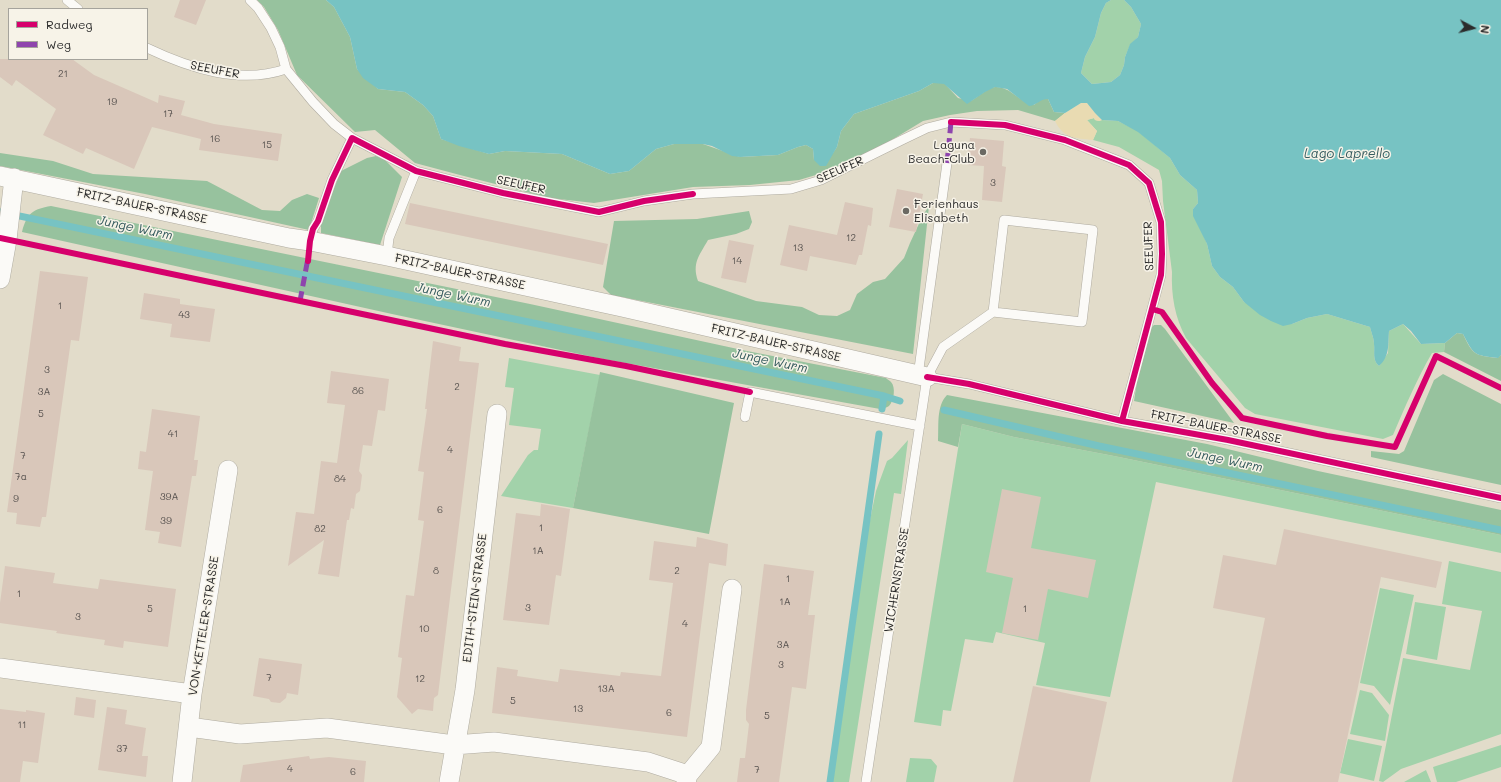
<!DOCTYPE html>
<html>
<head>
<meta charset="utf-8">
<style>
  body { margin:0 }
  #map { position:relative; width:1501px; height:782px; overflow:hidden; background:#e2dcca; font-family:Mali,sans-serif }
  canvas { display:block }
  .legend { position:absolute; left:8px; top:8px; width:140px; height:52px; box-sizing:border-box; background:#f7f3e8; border:1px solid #a5a39c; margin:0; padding:5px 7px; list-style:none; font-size:12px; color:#2b2b2b }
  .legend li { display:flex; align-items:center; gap:8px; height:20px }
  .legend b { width:20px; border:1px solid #a5a39c }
  .north { position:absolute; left:1453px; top:8px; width:40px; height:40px; -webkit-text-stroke:3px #f7f3e8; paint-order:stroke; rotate:97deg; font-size:11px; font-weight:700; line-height:16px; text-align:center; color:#2b2b2b }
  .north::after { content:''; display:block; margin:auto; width:14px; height:18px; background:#2b2b2b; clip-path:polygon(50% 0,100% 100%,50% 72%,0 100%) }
</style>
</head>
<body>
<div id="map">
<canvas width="1501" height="782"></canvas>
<ul class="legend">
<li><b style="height:5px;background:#d6006c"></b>Radweg</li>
<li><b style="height:5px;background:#8e44ad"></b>Weg</li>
</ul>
<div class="north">N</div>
</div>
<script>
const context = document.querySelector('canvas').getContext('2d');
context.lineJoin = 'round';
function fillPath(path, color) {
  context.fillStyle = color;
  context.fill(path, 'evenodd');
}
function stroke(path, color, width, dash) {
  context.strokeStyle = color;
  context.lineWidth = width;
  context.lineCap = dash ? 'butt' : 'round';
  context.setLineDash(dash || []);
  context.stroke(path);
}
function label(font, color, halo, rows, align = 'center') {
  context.font = font + ' Mali,sans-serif';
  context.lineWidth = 3;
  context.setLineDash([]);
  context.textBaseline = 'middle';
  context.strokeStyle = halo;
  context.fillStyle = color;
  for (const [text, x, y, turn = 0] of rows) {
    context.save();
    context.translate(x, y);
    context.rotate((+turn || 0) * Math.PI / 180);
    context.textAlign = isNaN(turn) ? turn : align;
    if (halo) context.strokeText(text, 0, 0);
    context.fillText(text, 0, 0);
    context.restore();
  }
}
const green = new Path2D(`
  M1111,0H1124L1131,7L1141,24L1138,37L1130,45L1125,57L1124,65L1120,75L1111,82L1092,84L1081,73L1085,57L1095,37L1101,13L1106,3Z
  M1094,118L1095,120L1099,121L1102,120L1118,121L1138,131L1170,158L1180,175L1197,190L1198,203L1193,209L1207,244L1212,266L1220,277L1233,287L1244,302L1292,324L1307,318L1327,314L1370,327C1371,332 1374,338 1374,344C1375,352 1372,360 1379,366L1388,353L1389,331L1403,324L1421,344L1445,343L1444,352L1432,353C1417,379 1405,407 1393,435L1383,439L1255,414L1245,408L1186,338C1175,318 1171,295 1172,272L1163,201L1162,181L1159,170L1119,147L1093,140L1097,131L1087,120Z
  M509,358L600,375L573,508L501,496L528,455L534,450H538L541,429L509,425L514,388L505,387Z
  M962,424L1014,437L1114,456L1501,535V553L1156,482L1110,697L1036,685L1045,643L996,632L993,643L965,639L951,711L943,710L941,726L914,722Z
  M908,440L901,494L894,493L849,782H832L853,602L876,491L887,461L892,458Z
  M1449,561L1501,572V734L1401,769L1383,782L1379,781L1403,658L1470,670L1482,611L1442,604Z
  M1380,588L1414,595L1390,705L1374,686L1360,683Z
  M1415,602L1446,607L1437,660L1406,654Z
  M1360,690L1372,693L1389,715L1385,741L1350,734Z
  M1348,739L1382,746L1374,781L1340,773Z
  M1501,745V767L1456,782H1437L1433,767Z
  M910,758L931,759L937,766L934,782H906Z
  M1426,770L1431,782H1404Z`);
const forest = new Path2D(`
  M257,0H326L334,7L350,37L357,69L378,89L405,92L423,105L433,116L441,139L489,154L505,151L562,154L610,174L629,171L656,149L674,144H703L740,157L778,155L798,147L806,145L813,149L814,160L833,153L837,147L841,131L854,114L919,91L933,83H944L958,98L971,101C978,97 987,88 995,87C1010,86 1019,102 1034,105L1041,99H1048L1054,112L1065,113L1055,121L1018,110L977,111L950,115L923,121L862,158L826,172L799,180L750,185L693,187L594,203L550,198L460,175L415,163L375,130L355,132L297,75L278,30L264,7Z
  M0,153L53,161L93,174L207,181L262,210L280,211L292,200L307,194L319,198L309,230L145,194L0,166Z
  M376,156L385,160L402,177L380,245L321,233V221L341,171L367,158Z
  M51,206L530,304L747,351L886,378C887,379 890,381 891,382C896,387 894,401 889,406C886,408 883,408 880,409L598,358L392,314L22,232C27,213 33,209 51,206Z
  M929,206L913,354L611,295L603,287L614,221L697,219L749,211L752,222L749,229L736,234L708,240C699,256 692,263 698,281L756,301L802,307L819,315L837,316L850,310L857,294L873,282L885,279L904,258L910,243L923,215Z
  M1154,325H1161L1165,329L1234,423L1134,401L1140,362L1148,331Z
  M1457,333L1463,334C1473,355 1474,355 1497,358L1501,355V381L1444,352L1445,343Z
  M600,372L734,403L709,534L573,508Z
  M1443,374L1501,404V485L1371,457V451L1399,454L1404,451L1434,380Z
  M947,395L1207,444L1318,471L1501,510V535L1114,456L1014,437L962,424L958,447L938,441C939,426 936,406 947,395Z`);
const sand = new Path2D(`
  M1081,103H1087L1095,113L1102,120L1099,121L1095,120L1094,118L1087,120L1097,131L1093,140C1075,138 1064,139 1055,121L1065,113Z`);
const water = new Path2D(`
  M326,0H1111L1106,3L1101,13L1095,37L1085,57L1081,73L1092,84L1111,82L1120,75L1124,65L1125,57L1130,44L1138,37L1141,24L1131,7L1124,0H1501V355L1498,358C1473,355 1474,355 1463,334L1457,333L1445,343L1421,344L1411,331L1403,324L1389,331C1388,344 1390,356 1379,366C1372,360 1375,352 1374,344C1374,338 1371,332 1370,327L1327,314L1307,318L1292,324L1283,326L1271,321L1260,315L1244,302L1233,287L1220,277L1212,266L1207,244L1193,216V209L1198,203L1197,190L1180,175L1170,158L1138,132L1118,121L1102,120L1095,113L1087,103H1081L1065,113L1054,112L1048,99C1039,99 1038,105 1029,106L1007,89L995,87L985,92L967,104L944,84L933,83L919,91L854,114L841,131L837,147L826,166H820L814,160L813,149L806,145L798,147L778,155L740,157L732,156L712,146L703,144H674L656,149L629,171L610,174L562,154L505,151L489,154L459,146L441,139L433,116L423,105L405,92L378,89L363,78L357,69L350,37L334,7Z`);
const stream = new Path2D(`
  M0,212L884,396L900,401
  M882,409L884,396
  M944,410L1099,446L1501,530
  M830,782L879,434`);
const building = new Path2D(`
  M180,0H206L196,25L174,17Z
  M0,59H72L94,75L158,103L159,95L185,101L181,115L214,124L282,134L278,161L199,150L201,139L152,127L134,169L86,148L83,154L43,135L56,109L16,80L12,86L0,77Z
  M970,138L1004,141L1002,166L1006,167L1002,202L982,200L984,166L967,165Z
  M897,189L923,194L916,232L889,227Z
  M845,202L873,208L871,226L868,225L862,255H859L856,265L810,256L807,271L780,265L789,225L837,235Z
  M410,203L608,244L603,265L405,224Z
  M729,240L754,245L746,283L721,278Z
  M40,271L88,277L79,341L71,340L46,517H42L40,527L16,524L17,513L7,512Z
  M144,293L180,299V304L215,309L210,342L170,337L172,324L140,319Z
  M433,341L461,347L459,361L479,363L438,695L434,698L433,711L418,709L412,714L397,697L402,658L398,657L406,595L414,596L424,521L418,520L424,472L418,471L427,409H425Z
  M331,371L389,379L385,411L378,410L372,446L363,445L359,471L362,475L360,491L356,494L354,509L351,508L349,520H347L339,577L318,574L324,540L288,566L296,512L314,514L321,461L337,463L345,405L327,403Z
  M152,409L200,416L194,460H198L196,476H192L181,547L158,543L160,532L145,530L153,471L138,469L140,451L146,452Z
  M1002,489L1041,497L1031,548L1096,560L1088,598L1048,589L1038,640L1002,633L1013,578L986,572Z
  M541,504L570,509L561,576L556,575L549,625L503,620L516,513L540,516Z
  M1284,529L1442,562L1436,588L1381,577L1338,782H1232L1265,618L1213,608L1223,555L1276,565Z
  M697,537L728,544L726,566L709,563L687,737L492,713L497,667L518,670L517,676L558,682L560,669L620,676L621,672L661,676L673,583L649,580L654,541L696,547Z
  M764,564L814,571L808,615H815L806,689L792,687L779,782H737L740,758H745L749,724L746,720V710Z
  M5,566L55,573L53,583L98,589L100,579L176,589L168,647L124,641L123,648L104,645L105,640L56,633L57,631L0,623V603Z
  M259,658L302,664L298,695L287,693L286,698L280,703L271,702L269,699L253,696Z
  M1033,686L1107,702L1090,782H1013Z
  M76,697L96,700L94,718L74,715Z
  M107,707L127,710L125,724L146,728L142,756H148L146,777L98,770Z
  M0,709L26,712V710L45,713L38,763L23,761L20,782H0Z
  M309,756L310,759L329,757L366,761L364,782H240L243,765Z`);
const service = new Path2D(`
  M67,0L78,9
  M250,0L258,8L271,28L280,47L286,69L313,102L334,124L352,138L416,171L503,193L599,212L644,201L693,194L791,189L821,180L904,139L927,128L951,122L1005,125L1065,140L1129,165L1149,183L1161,222L1162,254L1161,275L1122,421
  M147,48C189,68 240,85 286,69
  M1004,220L1093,230L1082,322L993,312Z
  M310,241L313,229L318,221L332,180L352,138
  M387,256L389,238L416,171
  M918,376L947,163
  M927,377L969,384L1122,421L1228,440L1501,498
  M745,417L750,392L920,426
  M866,782L927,377L943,347L993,312`);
const minor = new Path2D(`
  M0,176L289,238L310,241L387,256L622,307L927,377
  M0,279L7,240L14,178
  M0,668L192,694
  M189,727L240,734L327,728L454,745L494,742L648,762L688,775
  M182,782L192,694L228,470
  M449,782L465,690L497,414
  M686,782L688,775L711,747L732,589`);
const quiet = new Path2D(`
  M947,163L951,122
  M300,301L308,258`);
const cycleway = new Path2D(`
  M951,122L1005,125L1065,140L1129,165L1149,183L1161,222L1162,254L1161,275L1122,421
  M0,238L505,344L626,366L750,392
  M308,261L310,241L313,229L318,221L332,180L352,138L416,171L503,193L599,212L644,201L693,194
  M1152,309L1162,312L1212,383L1242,418L1327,436L1395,447L1436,356L1501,388
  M927,377L969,384L1122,421L1228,440L1501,498`);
const markers = [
  [983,152,4,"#6b6963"],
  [906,211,4,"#6b6963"]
];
const numberNames = [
  ["21",63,74],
  ["19",112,102],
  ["17",168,114],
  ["16",215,139],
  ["15",267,145],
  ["3",993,183],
  ["12",851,238],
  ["13",798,248],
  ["14",737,261],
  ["1",60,306],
  ["43",184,315],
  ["3",47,370],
  ["2",457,387],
  ["86",358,391],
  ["3A",44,392],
  ["5",41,414],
  ["41",173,434],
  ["4",450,450],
  ["7",23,456],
  ["7a",21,477],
  ["84",340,479],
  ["39A",169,497],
  ["9",16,499],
  ["6",440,510],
  ["39",166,521],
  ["1",541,528],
  ["82",320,529],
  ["1A",538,551],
  ["8",436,571],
  ["2",677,571],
  ["1",788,579],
  ["1",19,594],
  ["1A",785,602],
  ["3",528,608],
  ["5",150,609],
  ["1",1025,609],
  ["3",78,617],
  ["4",685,624],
  ["10",424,629],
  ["3A",783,645],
  ["3",781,665],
  ["7",269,678],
  ["12",420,679],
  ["13A",606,689],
  ["5",513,701],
  ["13",578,709],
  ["6",669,713],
  ["5",767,716],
  ["11",22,725],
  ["37",122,749],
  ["4",290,769],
  ["7",757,770],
  ["6",353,772]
];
const streetNames = [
  ["SEEUFER",215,70,11],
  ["SEEUFER",840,170,-24],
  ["SEEUFER",521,185,12],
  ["FRITZ-BAUER-STRASSE",142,206,12],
  ["SEEUFER",1149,246,-92],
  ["FRITZ-BAUER-STRASSE",460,272,12],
  ["FRITZ-BAUER-STRASSE",776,343,13],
  ["FRITZ-BAUER-STRASSE",1216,427,11],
  ["WICHERNSTRASSE",897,580,-81],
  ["EDITH-STEIN-STRASSE",475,598,-83],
  ["VON-KETTELER-STRASSE",204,626,-81]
];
const poiNames = [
  ["Laguna",975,145],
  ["Beach-Club",975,159],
  ["Ferienhaus",914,204,"left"],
  ["Elisabeth",914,218,"left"]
];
const waterNames = [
  ["Lago Laprello",1347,154],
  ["Junge Wurm",135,228,12],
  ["Junge Wurm",453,295,12],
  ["Junge Wurm",770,361,12],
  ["Junge Wurm",1225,460,12]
];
fillPath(green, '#a2d2aa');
fillPath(forest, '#97c29e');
fillPath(sand, '#e9dbb2');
fillPath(water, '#77c3c3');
stroke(stream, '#77c3c3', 7);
fillPath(building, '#d9c7ba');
stroke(service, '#afaba0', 10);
stroke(minor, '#afaba0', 20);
stroke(service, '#fbfaf7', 9);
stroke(minor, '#fbfaf7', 19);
stroke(quiet, '#8e44ad', 5, [10, 5]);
stroke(cycleway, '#d6006c', 6);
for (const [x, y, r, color] of markers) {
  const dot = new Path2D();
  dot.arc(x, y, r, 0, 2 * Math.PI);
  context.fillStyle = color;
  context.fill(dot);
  stroke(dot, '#f7f3e8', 1.5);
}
label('10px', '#585350', null, numberNames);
label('12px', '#2b2b2b', '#f7f3e8', streetNames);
label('12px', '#2b2b2b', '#f7f3e8', poiNames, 'right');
label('italic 13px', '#365c5f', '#f7f3e8', waterNames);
</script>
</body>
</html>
